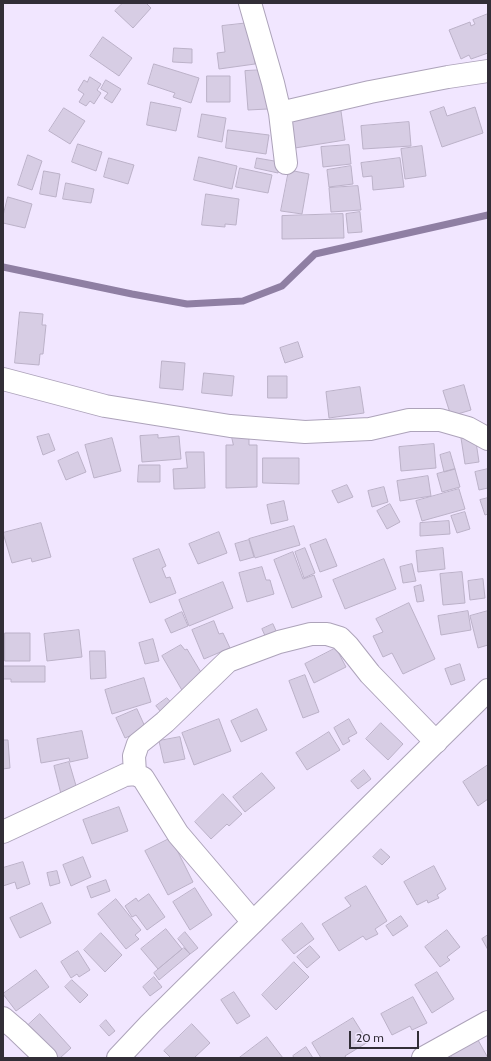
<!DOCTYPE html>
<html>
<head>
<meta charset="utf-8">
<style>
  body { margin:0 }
  #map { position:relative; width:491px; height:1061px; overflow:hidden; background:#f1e6ff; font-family:Cabin,sans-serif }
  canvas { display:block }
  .frame { position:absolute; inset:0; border:4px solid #322e37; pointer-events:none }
  .scale { position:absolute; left:349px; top:1031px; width:70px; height:18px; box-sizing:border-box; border:2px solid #322e37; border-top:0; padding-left:5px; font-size:12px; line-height:14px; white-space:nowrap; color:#322e37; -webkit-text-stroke:3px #f1e6ff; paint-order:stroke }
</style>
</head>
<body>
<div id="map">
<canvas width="491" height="1061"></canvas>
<div class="frame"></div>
<div class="scale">20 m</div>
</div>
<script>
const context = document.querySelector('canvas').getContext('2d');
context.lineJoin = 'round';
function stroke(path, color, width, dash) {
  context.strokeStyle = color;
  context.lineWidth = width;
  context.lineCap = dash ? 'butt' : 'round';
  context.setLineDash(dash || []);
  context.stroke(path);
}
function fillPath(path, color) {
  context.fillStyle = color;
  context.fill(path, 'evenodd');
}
const stream = new Path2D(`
  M3,267L132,294L187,304L243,301L282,286L315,254L488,215`);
const building = new Path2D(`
  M123,3H146L151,8L133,28L115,11Z
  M488,14V53L471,59L469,55L461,59L449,30L470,22L471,26L475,24L473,20Z
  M249,23L255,64L219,69L217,53L225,52L222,26Z
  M103,37L132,58L119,76L90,56Z
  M174,48L192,49V63L173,62Z
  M154,64L199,78L191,103L173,97L175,93L148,84Z
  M265,70L268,109L248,110L245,71Z
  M207,76H230V102H207Z
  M90,77L101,84L97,90L101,93L94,104L90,101L86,106L79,102L84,94L78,90L84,80L87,82Z
  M106,80L121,89L112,103L104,98L108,93L101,89Z
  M151,102L181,108L176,131L147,125Z
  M444,107L447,116L475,107L483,133L442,147L430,112Z
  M64,108L85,121L70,144L49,131Z
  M341,111L345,140L295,148L291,119Z
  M202,114L226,118L222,142L198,137Z
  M409,122L411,146L363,149L361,126Z
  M228,130L269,135L266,154L226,148Z
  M78,144L102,152L96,171L72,162Z
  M349,145L351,164L323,167L321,147Z
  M422,146L426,176L405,179L401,149Z
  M28,155L42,161L32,190L18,185Z
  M199,157L237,166L232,189L194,180Z
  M109,158L134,165L128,184L104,177Z
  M257,158L280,162L278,173L255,168Z
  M400,158L404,187L373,190L372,176L363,177L361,163Z
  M351,166L353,184L329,187L327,170Z
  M240,168L272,175L268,193L236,187Z
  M289,170L309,174L302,214L281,211Z
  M44,171L60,174L56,197L40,194Z
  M66,183L94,189L91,203L63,199Z
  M358,186L361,210L331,212L329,188Z
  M206,194L239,199L236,225L225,224V227L202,225Z
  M8,197L32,204L25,228L3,223V216Z
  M360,212L362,232L348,233L346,214Z
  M343,214L344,238L282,239V216Z
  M20,312L43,314L42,325H46L43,354H40L39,365L15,363Z
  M298,342L303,357L285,363L280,348Z
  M162,361L185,363L183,390L160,388Z
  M204,373L234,376L232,396L202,393Z
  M268,376H287V398H268Z
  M464,385L471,410L451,416L443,391Z
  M360,387L364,413L329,418L326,392Z
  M49,434L55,450L43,455L37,437Z
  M158,435V438L179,436L181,459L142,462L140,436Z
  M475,435L479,462L465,464L461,438Z
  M232,437H249V445H257V487L226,488V445H233Z
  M112,438L121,471L94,478L85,445Z
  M434,444L436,468L401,471L399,447Z
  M78,452L86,472L66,480L58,461Z
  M186,452H204L205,488L174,489L173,469L187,468Z
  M450,452L455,469L444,472L440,455Z
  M263,458H299V484L263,483Z
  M139,465H160V482H138Z
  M455,469L460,487L442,492L437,474Z
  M488,469V488L479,490L475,472Z
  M428,476L431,496L400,501L397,481Z
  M347,485L353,497L338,503L332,491Z
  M384,487L388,502L372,507L368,491Z
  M459,489L465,509L422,521L416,501Z
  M488,498V514L485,515L480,500Z
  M284,501L288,520L271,524L267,505Z
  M390,504L400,522L387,529L377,511Z
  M465,512L470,529L457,533L451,516Z
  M449,521L450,534L420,536V523Z
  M41,523L51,557L32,562L31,558L12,563L3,533Z
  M294,526L300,545L255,558L249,539Z
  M219,532L227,553L198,564L189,544Z
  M326,539L337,566L320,572L310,545Z
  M249,540L254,557L240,561L235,544Z
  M305,548L315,573L304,578L295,552Z
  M443,548L445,569L418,572L416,551Z
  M159,549L166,566L162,568L166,578L170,577L176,593L150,603L133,559Z
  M293,552L303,579L314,575L322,597L292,608L274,560Z
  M384,559L396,589L345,609L333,580Z
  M412,564L416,581L403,583L400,567Z
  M262,567L266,580H270L274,594L247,602L239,573Z
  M462,572L465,603L443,605L440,574Z
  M483,579L485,598L470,600L468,581Z
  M223,582L233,608L189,626L179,600Z
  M421,585L424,601L417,602L414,587Z
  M409,603L435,659L403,674L392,653L383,657L373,636L383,632L376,619Z
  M468,611L471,630L441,635L438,616Z
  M488,611V645L478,648L470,616Z
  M182,612L188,626L171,633L165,620Z
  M214,621L219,634L223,633L230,648L204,659L192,630Z
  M273,624L277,633L266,638L262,629Z
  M79,630L82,657L47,661L44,634Z
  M5,633H30V661H5Z
  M153,639L159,661L145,664L139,643Z
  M181,645L185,650L187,649L202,674L183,692L162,656Z
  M336,648L346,667L314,683L305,664Z
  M90,651H105L106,678L91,679Z
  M460,664L465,680L451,685L445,669Z
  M3,666H45V682H11V679H3Z
  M305,675L319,712L303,718L289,681Z
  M144,678L151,702L112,714L105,690Z
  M167,698L176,708L165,717L156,706Z
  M137,709L146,729L125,738L116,718Z
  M257,709L267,730L241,742L231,721Z
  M219,719L231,751L194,765L182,733Z
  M349,719L357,733L348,738L350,741L343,745L334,728Z
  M381,723L403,744L388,760L366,739Z
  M82,731L88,758L70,762L69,758L41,763L37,739Z
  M329,732L340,750L307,770L296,753Z
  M180,737L185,759L164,763L159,741Z
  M3,740H8L10,768L3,769Z
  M69,762L77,789L61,794L54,766Z
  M488,765V799L478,806L463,782Z
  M364,770L371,779L358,789L351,781Z
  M262,773L275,788L245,812L233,797Z
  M223,794L242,814L229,826L227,824L211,839L195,822Z
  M119,807L128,831L92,844L83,820Z
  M171,838L193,882L168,895L145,851Z
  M381,849L390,857L382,865L373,857Z
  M83,857L91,877L71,886L63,865Z
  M23,862L30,884L17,889L15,882L3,886V868Z
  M434,866L446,889L437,895L439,898L428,903L427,900L417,905L404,882Z
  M57,871L60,883L50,886L47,873Z
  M106,880L110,891L91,898L87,887Z
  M366,886L387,921L375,929L378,934L366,940L363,936L339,951L322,924L351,906L345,898Z
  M195,888L212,915L190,930L173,902Z
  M149,894L165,917L147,930L136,915L132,917L125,906L136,898L138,901Z
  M116,899L141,930L135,935L139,939L126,949L98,914Z
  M42,903L51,923L20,938L10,918Z
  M401,916L408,926L393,936L386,926Z
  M302,923L314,939L294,954L282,940Z
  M166,929L182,949L158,969L141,949Z
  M447,930L460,947L447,957L450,960L440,967L425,947Z
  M185,932L198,948L190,954L178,939Z
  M101,933L122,955L105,972L84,950Z
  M488,935V950L482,939Z
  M310,946L320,957L307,968L297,957Z
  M184,948L190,954L159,980L154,973Z
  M78,951L90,970L79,977L77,974L71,978L61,962Z
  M294,962L309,977L276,1010L262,995Z
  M36,970L49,987L16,1011L3,994Z
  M437,972L454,999L432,1013L415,985Z
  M154,977L162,987L150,996L143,987Z
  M72,980L88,995L80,1003L65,987Z
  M234,992L250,1016L237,1024L221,1000Z
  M413,997L427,1023L412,1030L410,1026L392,1035L381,1014Z
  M40,1014L71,1048L60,1058H52L25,1028Z
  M353,1018L368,1042L345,1056L346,1058H321L312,1043Z
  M106,1020L115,1031L109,1036L100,1026Z
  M192,1024L210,1043L194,1058H171L164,1051Z
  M267,1037L283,1058H239Z
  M478,1040L488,1058H452L450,1055Z
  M306,1047L313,1058H294L293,1056Z`);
const street = new Path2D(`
  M250,3L273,83L280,113L286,163
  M280,113L370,92L448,77L488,71
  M3,379L105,406L230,426L305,432L370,429L409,420H440L468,428L488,439
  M135,774L134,756L138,744L148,736L165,722L228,661L279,642L311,634H327L340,638L348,646L370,674L436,742
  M3,832L125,775L135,774L143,778L178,834L253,922
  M3,1018L17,1030L46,1058
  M423,1058L488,1022`);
const secondary = new Path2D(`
  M118,1058L150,1024L488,690`);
stroke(stream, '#8f7fa3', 7);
fillPath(building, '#d7cde4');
stroke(building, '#bbb1c8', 1);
stroke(street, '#ada3ba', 24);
stroke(secondary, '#ada3ba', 24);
stroke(street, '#fff', 22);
stroke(secondary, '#fff', 22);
</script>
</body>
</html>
